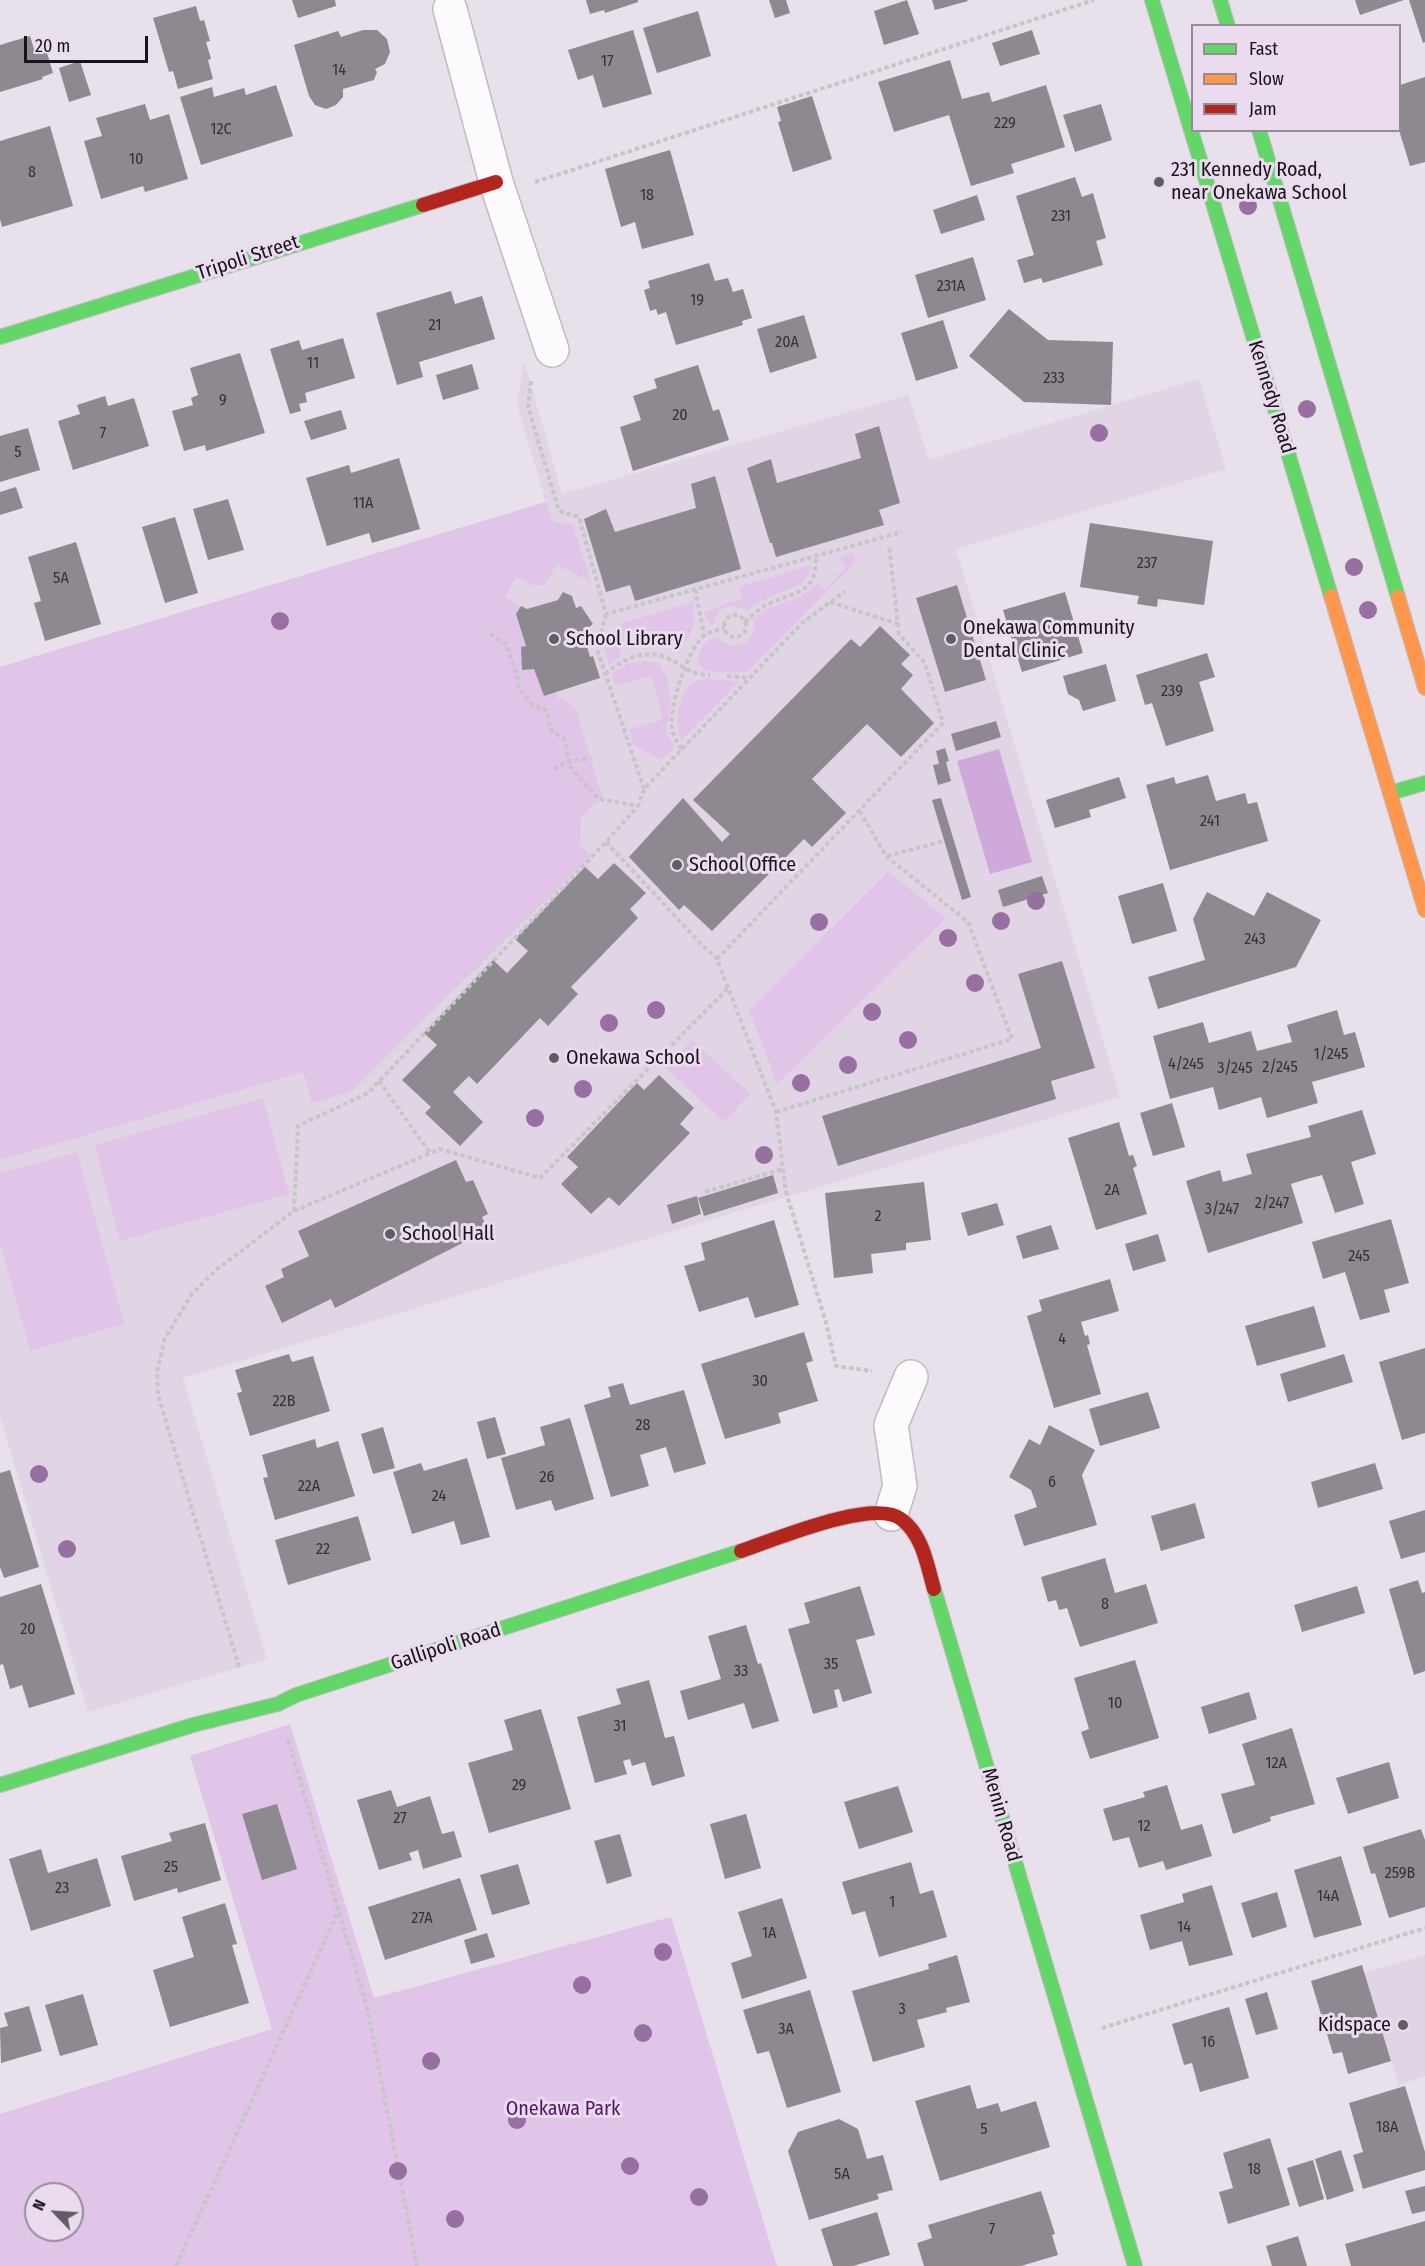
<!DOCTYPE html>
<html>
<head>
<meta charset="utf-8">
<style>
  body { margin:0 }
  #map { position:relative; width:1425px; height:2266px; overflow:hidden; background:#e8e0ea; font-family:"Fira Sans Condensed",sans-serif }
  canvas { display:block }
  .legend { position:absolute; left:1191px; top:24px; width:210px; height:108px; box-sizing:border-box; background:#eadcee; border:2px solid #968c99; margin:0; padding:8px 10px; list-style:none; font-size:18px; color:#19141a }
  .legend li { display:flex; align-items:center; gap:12px; height:30px }
  .legend b { width:30px; border:2px solid #968c99 }
  .north { position:absolute; left:24px; top:2182px; width:60px; height:60px; box-sizing:border-box; background:#eadcee; border:2px solid #968c99; border-radius:50%; rotate:295deg; font-size:16px; font-weight:700; line-height:24px; text-align:center; color:#19141a }
  .north::after { content:''; display:block; margin:auto; width:21px; height:27px; background:#615b63; clip-path:polygon(50% 0,100% 100%,50% 72%,0 100%) }
  .scale { position:absolute; left:24px; top:36px; width:124px; height:27px; box-sizing:border-box; border:3px solid #19141a; border-top:0; padding-left:8px; font-size:18px; line-height:21px; white-space:nowrap; color:#19141a; -webkit-text-stroke:4px #eadcee; paint-order:stroke }
</style>
</head>
<body>
<div id="map">
<canvas width="1425" height="2266"></canvas>
<ul class="legend">
<li><b style="height:8px;background:#63d668"></b>Fast</li>
<li><b style="height:8px;background:#ff974d"></b>Slow</li>
<li><b style="height:8px;background:#b3261e"></b>Jam</li>
</ul>
<div class="north">N</div>
<div class="scale">20 m</div>
</div>
<script>
const context = document.querySelector('canvas').getContext('2d');
context.lineJoin = 'round';
function fillPath(path, color) {
  context.fillStyle = color;
  context.fill(path, 'evenodd');
}
function stroke(path, color, width, dash) {
  context.strokeStyle = color;
  context.lineWidth = width;
  context.lineCap = dash ? 'butt' : 'round';
  context.setLineDash(dash || []);
  context.stroke(path);
}
function label(font, color, halo, rows, align = 'center') {
  context.font = font + ' "Fira Sans Condensed",sans-serif';
  context.lineWidth = 6;
  context.setLineDash([]);
  context.textBaseline = 'middle';
  context.strokeStyle = halo;
  context.fillStyle = color;
  for (const [text, x, y, turn = 0] of rows) {
    context.save();
    context.translate(x, y);
    context.rotate((+turn || 0) * Math.PI / 180);
    context.textAlign = isNaN(turn) ? turn : align;
    if (halo) context.strokeText(text, 0, 0);
    context.fillText(text, 0, 0);
    context.restore();
  }
}
const built = new Path2D(`
  M524,361L562,494L908,395L929,460L1199,379L1226,469L956,549L1120,1097L183,1378L267,1659L88,1712L0,1416V667L546,502L517,405Z
  M1425,1955V2076L1399,2085L1364,1973Z`);
const green = new Path2D(`
  M546,502L553,522L573,525L591,582L557,564L544,585L535,586L516,577L505,597L521,606L516,614L526,646L521,647L522,670L534,669L544,696L556,692L558,699L563,698L576,710L602,797L581,817L580,846L591,856L350,1092L312,1103L303,1072L0,1160V667Z
  M853,552L856,561L747,672C733,672 689,678 699,652C702,644 709,639 717,637C733,654 759,643 753,619L767,609L801,596L818,584L825,590L845,568L840,558Z
  M810,565L812,566C807,590 782,589 764,600C759,603 754,607 748,610C732,603 717,605 713,625L705,616L704,612L743,598L740,587Z
  M693,602L694,626L686,641L674,646L642,649L637,630L616,637L621,657L609,665L604,648L623,623Z
  M647,661L659,663L667,678L671,700L666,732L675,747L661,760L632,744L630,729L663,719L652,676L615,685L612,673L630,663Z
  M708,679L740,681L681,740C674,723 676,694 694,683C697,680 703,680 708,679Z
  M888,872L946,918L777,1084L749,1010Z
  M692,1040L750,1094L724,1122L666,1068Z
  M263,1098L289,1194L120,1241L95,1145Z
  M77,1152L124,1324L30,1351L0,1242V1173Z
  M290,1724L374,1998L671,1917L777,2266H0V2114L272,2029L190,1756ZM36,2194H72V2230H36Z`);
const water = new Path2D(`
  M999,749L1032,862L990,874L957,761Z`);
const building = new Path2D(`
  M292,0H335L336,6L298,18Z
  M586,0H638V2L605,13L604,10L590,14Z
  M769,0H786L790,13L775,18Z
  M907,0L919,34L884,45L874,11Z
  M932,0H967L968,1L935,10Z
  M1355,0H1404L1360,15Z
  M1409,0H1425V42L1423,43Z
  M196,6L200,21L204,20L210,41L206,42L211,59L208,60L213,79L178,89L173,71L169,72L153,18Z
  M698,11L711,56L657,73L643,28Z
  M363,30H377L387,39L390,52L385,64L375,69L377,72L374,80L343,89V97L336,105L326,109L315,105L309,96L294,45L338,31L341,37Z
  M633,30L652,94L603,108L593,75L578,80L568,50Z
  M1032,30L1040,54L1000,66L992,43Z
  M30,36L34,49L45,46L53,73L42,77L43,79L0,92V45Z
  M950,60L962,99L989,92L992,102L1046,85L1065,147L1011,164L1014,173L971,186L949,115L894,132L878,82Z
  M80,61L91,95L69,102L59,68Z
  M1425,77V162L1410,166L1399,130L1400,85Z
  M276,85L293,136L201,165L180,97L212,87L214,97L244,88L246,95Z
  M812,96L832,159L793,172L778,122L781,121L777,107Z
  M145,104L150,120L169,114L188,179L145,192L143,186L101,199L84,141L102,136L96,118Z
  M1101,104L1112,140L1075,152L1063,115Z
  M50,126L73,206L2,227L0,219V141Z
  M670,150L694,235L642,249L635,222L621,227L605,169Z
  M1075,177L1082,197L1093,193L1106,238L1096,241L1103,265L1043,283L1041,278L1024,283L1017,260L1034,255L1016,196Z
  M977,195L985,220L941,234L933,210Z
  M973,257L986,300L928,318L915,275Z
  M709,263L715,281L728,278L733,292L743,289L752,318L742,321L743,325L676,345L666,312L658,315L656,309L650,311L644,290L650,288L648,281Z
  M451,291L455,304L482,296L495,339L419,362L423,377L397,385L376,313Z
  M1009,309L1048,340L1113,342L1111,405L1024,402L969,356Z
  M804,315L817,358L770,373L757,329Z
  M943,320L958,368L916,381L901,333Z
  M343,338L355,378L305,393L307,402L299,404L301,411L290,414L270,349L299,340L302,350Z
  M240,353L265,433L206,451L205,445L184,451L172,411L193,405L191,398L198,395L190,368Z
  M472,364L479,389L443,400L436,375Z
  M698,365L713,411L719,409L729,440L633,471L620,427L641,420L633,396L657,388L654,379Z
  M105,396L108,406L134,398L149,446L73,470L58,421L80,414L77,405Z
  M341,410L347,429L311,440L304,421Z
  M879,426L900,503L879,510L884,525L776,557L772,543H770L747,468L771,459L777,483L861,458L855,434Z
  M28,428L40,470L0,482V436Z
  M399,458L420,529L372,543L369,533L327,546L306,478L349,465L351,473Z
  M715,476L741,569L635,601L630,585L606,592L584,519L606,509L615,532L696,508L691,484Z
  M16,487L23,508L0,515V492Z
  M228,499L244,550L208,560L193,509Z
  M175,517L198,593L165,603L142,527Z
  M1090,523L1213,541L1204,605L1158,599L1157,607L1137,604L1139,596L1080,587Z
  M76,542L101,624L45,641L34,603L41,601L28,557Z
  M957,585L986,680L945,692L916,598Z
  M563,592L572,596L576,608L581,606L593,624L583,632L590,657L593,656L600,678L544,696L534,669L522,670L521,647L526,646L516,614L521,606L527,609L558,600Z
  M1065,592L1083,653L1022,672L1003,610Z
  M880,626L910,655L901,664L913,675L901,689L934,723L901,757L867,724L812,779L846,813L812,847L804,839L712,931L684,905L679,910L629,857L683,798L722,842L730,834L693,800L851,639L860,647Z
  M1207,653L1215,677L1199,682L1214,731L1166,746L1152,703L1145,705L1136,675Z
  M1106,664L1116,701L1083,711L1079,700L1068,694L1063,676Z
  M996,721L1001,737L956,751L951,734Z
  M945,748L949,761L946,762L951,781L938,785L933,765L939,764L936,751Z
  M1208,775L1216,801L1245,793L1248,804L1257,802L1268,841L1170,870L1146,785L1174,777L1176,784Z
  M1119,777L1126,798L1089,810L1091,817L1055,828L1046,800Z
  M941,798L971,897L962,900L932,800Z
  M614,863L646,893L630,909L638,918L571,987L578,994L548,1026L540,1018L477,1084L469,1076L453,1092L483,1122L460,1146L425,1113L431,1107L402,1080L437,1045L424,1033L493,960L507,973L528,951L515,939L585,867L598,879Z
  M1042,876L1048,893L1003,907L998,890Z
  M1163,883L1177,931L1132,944L1118,896Z
  M1207,892L1254,916L1267,892L1321,920L1296,967L1158,1009L1148,977L1205,960L1193,919Z
  M1062,961L1095,1068L1051,1081L1056,1099L838,1166L822,1116L1041,1048L1018,974Z
  M1337,1010L1344,1035L1355,1032L1365,1067L1312,1082L1318,1103L1267,1118L1261,1097L1219,1110L1213,1087L1170,1099L1153,1036L1203,1022L1209,1043L1251,1031L1257,1051L1292,1042L1287,1025Z
  M659,1075L694,1108L680,1124L690,1133L619,1206L609,1197L591,1214L561,1184L578,1167L567,1157L637,1083L644,1090Z
  M1172,1103L1185,1147L1153,1156L1140,1113Z
  M1362,1110L1376,1154L1351,1162L1364,1204L1335,1213L1322,1175L1307,1179L1291,1184L1303,1223L1208,1253L1186,1181L1220,1170L1223,1182L1252,1174L1246,1154L1311,1137L1308,1126Z
  M1119,1122L1129,1156L1133,1155L1137,1166L1133,1168L1147,1214L1096,1230L1068,1138Z
  M456,1160L466,1182L473,1180L488,1214L482,1217L488,1230L335,1308L331,1299L282,1323L265,1286L284,1277L281,1269L309,1256L298,1231Z
  M773,1175L778,1193L704,1216L698,1198Z
  M924,1182L931,1240L906,1243V1250L871,1254L873,1273L834,1278L825,1193Z
  M697,1196L701,1214L672,1224L667,1205Z
  M997,1203L1004,1225L968,1236L961,1213Z
  M1391,1219L1409,1283L1384,1290L1390,1312L1360,1320L1345,1272L1323,1279L1312,1242Z
  M774,1220L799,1305L755,1318L748,1297L699,1312L684,1266L705,1260L701,1243Z
  M1051,1225L1059,1249L1023,1259L1016,1236Z
  M1158,1234L1166,1261L1133,1271L1125,1244Z
  M1110,1279L1119,1311L1081,1322L1085,1336L1088,1335L1090,1344L1087,1345L1101,1394L1054,1408L1027,1316L1042,1311L1039,1300Z
  M1314,1306L1326,1347L1257,1366L1245,1326Z
  M804,1332L813,1361L806,1363L818,1401L778,1413L781,1423L725,1439L701,1364Z
  M1425,1348V1433L1402,1440L1379,1362Z
  M289,1354L292,1362L313,1356L330,1411L250,1436L237,1393L242,1392L235,1370Z
  M1344,1354L1353,1382L1288,1402L1280,1374Z
  M623,1383L630,1405L684,1390L706,1464L674,1473L666,1447L640,1455L649,1486L611,1497L584,1405L611,1397L608,1387Z
  M1148,1392L1160,1428L1100,1446L1089,1409Z
  M495,1417L506,1454L487,1459L477,1422Z
  M570,1418L594,1499L555,1511L551,1500L516,1510L501,1458L545,1445L540,1427Z
  M1049,1425L1095,1450L1082,1475L1097,1525L1024,1546L1014,1515L1037,1507L1031,1490L1009,1477L1029,1439L1040,1445Z
  M383,1427L395,1468L373,1474L361,1434Z
  M315,1439L317,1448L338,1441L355,1496L275,1520L263,1478L268,1477L262,1455Z
  M467,1458L490,1537L461,1545L454,1521L412,1534L393,1472L421,1463L424,1471Z
  M1375,1463L1383,1489L1318,1508L1311,1482Z
  M10,1470L39,1567L4,1578L0,1567V1473Z
  M1195,1503L1205,1538L1161,1551L1151,1516Z
  M1425,1510V1552L1401,1559L1389,1521Z
  M358,1516L371,1560L288,1585L275,1540Z
  M1105,1558L1115,1593L1146,1584L1158,1623L1080,1647L1067,1608L1059,1610L1056,1600L1048,1602L1041,1577Z
  M1418,1580L1422,1593L1425,1592V1671L1414,1675L1389,1589Z
  M41,1584L75,1694L29,1708L22,1685L10,1689L3,1664L0,1665V1597Z
  M860,1586L875,1635L856,1640L872,1693L843,1702L839,1689L834,1690L838,1707L813,1714L788,1629L810,1623L804,1603Z
  M1357,1586L1365,1613L1302,1632L1294,1605Z
  M746,1625L758,1664L761,1663L779,1721L752,1729L744,1703L688,1720L680,1691L721,1679L708,1636Z
  M1135,1660L1159,1738L1090,1759L1081,1732L1089,1729L1074,1678Z
  M649,1680L665,1738L674,1736L685,1776L652,1786L645,1762L632,1766L630,1759L623,1761L627,1774L595,1783L577,1717L621,1704L616,1689Z
  M1249,1692L1257,1719L1209,1734L1201,1707Z
  M541,1709L571,1809L489,1833L468,1763L513,1750L504,1720Z
  M1292,1728L1315,1804L1270,1817L1271,1821L1233,1834L1221,1794L1255,1785L1242,1744Z
  M1389,1762L1399,1798L1348,1814L1336,1778Z
  M1167,1785L1181,1830L1202,1824L1212,1856L1166,1870L1163,1861L1139,1868L1129,1837L1113,1841L1103,1809L1145,1797L1143,1792Z
  M898,1786L913,1832L859,1849L844,1802Z
  M391,1790L397,1807L430,1796L442,1834L454,1831L462,1857L423,1869L418,1850L409,1853L412,1860L379,1870L357,1800Z
  M277,1804L297,1869L262,1880L242,1814Z
  M746,1814L761,1868L725,1879L710,1824Z
  M205,1823L221,1880L178,1893L177,1888L134,1901L121,1856L172,1841L169,1833Z
  M1421,1829L1425,1840V1907L1389,1918L1375,1873L1371,1874L1363,1847Z
  M620,1834L632,1876L607,1884L594,1841Z
  M41,1849L48,1873L97,1858L111,1906L31,1931L9,1859Z
  M1341,1856L1362,1925L1314,1938L1294,1870Z
  M911,1862L920,1894L933,1890L947,1937L879,1957L865,1911L852,1915L842,1882Z
  M518,1864L530,1904L492,1915L480,1875Z
  M460,1878L477,1930L385,1960L368,1907Z
  M1212,1885L1233,1955L1189,1966L1182,1941L1150,1950L1140,1915L1184,1902L1182,1894Z
  M1277,1892L1287,1927L1252,1938L1241,1903Z
  M782,1898L807,1978L742,1999L731,1963L752,1956L738,1912Z
  M225,1903L237,1944L232,1945L249,2003L170,2027L153,1970L194,1957L182,1917Z
  M487,1933L495,1957L471,1964L464,1940Z
  M957,1955L970,2002L946,2008L947,2012L917,2020L925,2047L873,2062L852,1991L929,1969L928,1964Z
  M1362,1965L1391,2061L1348,2074L1342,2052L1333,2054L1311,1981Z
  M810,1990L841,2092L787,2108L769,2051L757,2054L743,2010Z
  M1267,1992L1278,2029L1256,2035L1245,1999Z
  M83,1994L98,2045L60,2056L45,2005Z
  M29,2006L42,2051L1,2063L0,2028L8,2026L4,2013Z
  M1229,2007L1249,2078L1200,2092L1192,2063L1184,2065L1172,2024Z
  M970,2085L977,2109L998,2103L1001,2112L1036,2101L1050,2147L940,2181L915,2101Z
  M1405,2086L1425,2152V2170L1363,2189L1353,2155L1363,2152L1349,2103Z
  M839,2119L858,2129L867,2159L883,2155L893,2190L877,2194L879,2199L809,2220L788,2151L798,2132Z
  M1270,2138L1290,2205L1228,2224L1219,2192L1233,2188L1223,2153Z
  M1341,2150L1354,2191L1327,2200L1315,2159Z
  M1313,2160L1324,2199L1299,2207L1287,2168Z
  M1425,2186V2211L1412,2214L1405,2191Z
  M1041,2191L1055,2234L1052,2235L1058,2255L1021,2266H924L917,2243L932,2238L928,2225Z
  M877,2212L890,2255L853,2266H833L821,2229Z
  M1425,2221V2266H1351L1345,2244Z
  M1298,2236L1307,2266H1272L1266,2246Z`);
const path = new Path2D(`
  M535,182L1094,0
  M531,381L528,407L559,511L579,517L606,614L902,532
  M695,589L704,635
  M830,602L898,624
  M606,614L597,649L644,789
  M724 626a11 11 0 1 1 22 0a11 11 0 1 1-22 0Z
  M745,622C752,616 759,608 768,604C796,591 817,594 816,556
  M490,634L506,644L516,672L519,688L533,705L546,710L551,730L564,739L570,767L599,799L638,806
  M605,674C626,657 649,646 675,662C687,670 696,675 710,675
  M727,676L749,678
  M682,749C677,742 673,736 672,728C669,708 687,650 703,637C708,632 717,630 724,628
  M554,769L568,762L591,758
  M606,842L702,945L717,959L776,1112L786,1192L825,1319L836,1366L872,1371
  M887,856L944,841
  M717,959L943,723L925,663L899,634L889,545
  M379,1081L430,1153
  M776,1112L1012,1039L968,922L886,856L859,810
  M705,1192L783,1169
  M294,1211L298,1126L368,1093L606,842L638,806L644,789L801,624L845,591
  M239,1667L158,1395L157,1371L165,1338L192,1294L216,1270L294,1211L440,1149L540,1178L728,988
  M288,1740L367,2007L417,2266
  M1102,2028L1425,1928
  M176,2266L339,1910`);
const street = new Path2D(`
  M450,9L496,182L552,350
  M891,1514L900,1486L891,1425L911,1377`);
const fast = new Path2D(`
  M1152,0L1331,596
  M1220,0L1228,26
  M1259,130L1398,597
  M0,337L423,205
  M1390,793L1425,783
  M934,1589L1135,2266
  M0,1785L193,1725L278,1704L296,1695L741,1551`);
const slow = new Path2D(`
  M1331,596L1425,910
  M1398,597L1425,688`);
const jam = new Path2D(`
  M423,205L496,182
  M741,1551C774,1540 873,1498 901,1519C923,1535 927,1565 934,1589`);
const trees = [
  [1248,206],
  [1307,409],
  [1099,433],
  [1354,567],
  [1368,610],
  [280,621],
  [1036,901],
  [1001,921],
  [819,922],
  [948,938],
  [975,983],
  [656,1010],
  [872,1012],
  [609,1023],
  [908,1040],
  [848,1065],
  [801,1083],
  [583,1089],
  [535,1118],
  [764,1155],
  [39,1474],
  [67,1549],
  [663,1952],
  [582,1985],
  [643,2033],
  [431,2061],
  [517,2120],
  [630,2166],
  [398,2171],
  [699,2197],
  [455,2219]
];
const markers = [
  [1159,182,6,"#615b63"],
  [554,639,6,"#615b63"],
  [951,639,6,"#615b63"],
  [677,865,6,"#615b63"],
  [554,1058,6,"#615b63"],
  [390,1234,6,"#615b63"],
  [1403,2025,6,"#615b63"]
];
const numberNames = [
  ["17",607,62],
  ["14",339,71],
  ["229",1005,124],
  ["12C",221,130],
  ["10",136,160],
  ["8",32,173],
  ["18",647,196],
  ["231",1061,217],
  ["231A",951,287],
  ["19",697,301],
  ["21",435,326],
  ["20A",787,343],
  ["11",313,364],
  ["233",1054,379],
  ["9",223,401],
  ["20",680,416],
  ["7",103,434],
  ["5",18,453],
  ["11A",363,504],
  ["237",1147,564],
  ["5A",61,579],
  ["239",1172,692],
  ["241",1210,822],
  ["243",1255,940],
  ["1/245",1331,1055],
  ["4/245",1186,1065],
  ["2/245",1280,1068],
  ["3/245",1235,1069],
  ["2A",1112,1191],
  ["2/247",1272,1204],
  ["3/247",1222,1210],
  ["2",878,1217],
  ["245",1359,1257],
  ["4",1062,1340],
  ["30",760,1382],
  ["22B",284,1402],
  ["28",643,1426],
  ["26",547,1478],
  ["6",1052,1483],
  ["22A",309,1487],
  ["24",439,1497],
  ["22",323,1550],
  ["8",1105,1605],
  ["20",28,1630],
  ["35",831,1665],
  ["33",741,1672],
  ["10",1115,1704],
  ["31",620,1727],
  ["12A",1276,1764],
  ["29",519,1786],
  ["27",400,1819],
  ["12",1144,1827],
  ["25",171,1868],
  ["259B",1400,1874],
  ["23",62,1889],
  ["14A",1328,1897],
  ["1",892,1903],
  ["27A",422,1919],
  ["14",1184,1928],
  ["1A",769,1934],
  ["3",902,2010],
  ["3A",786,2030],
  ["16",1208,2043],
  ["18A",1387,2128],
  ["5",984,2130],
  ["18",1254,2170],
  ["5A",842,2175],
  ["7",992,2230]
];
const poiNames = [
  ["231 Kennedy Road,",1171,170],
  ["near Onekawa School",1171,193],
  ["Onekawa Community",963,628],
  ["Dental Clinic",963,651],
  ["School Library",566,639],
  ["School Office",689,865],
  ["Onekawa School",566,1058],
  ["School Hall",402,1234],
  ["Kidspace",1391,2025,"right"]
];
const streetNames = [
  ["Tripoli Street",248,258,-18],
  ["Kennedy Road",1271,397,73],
  ["Gallipoli Road",446,1647,-18],
  ["Menin Road",1001,1815,74]
];
const parkNames = [
  ["Onekawa Park",563,2109]
];
fillPath(built, '#e1d4e5');
fillPath(green, '#e0c5e8');
fillPath(water, '#cfa9db');
fillPath(building, '#8e8990');
stroke(street, '#c0bbc2', 36);
stroke(fast, '#c0bbc2', 16);
stroke(slow, '#c0bbc2', 16);
stroke(jam, '#c0bbc2', 16);
stroke(path, '#c7c5c7', 4, [4.5, 3]);
stroke(street, '#fcfafc', 33);
stroke(fast, '#63d668', 14);
stroke(slow, '#ff974d', 14);
stroke(jam, '#b3261e', 14);
context.fillStyle = '#9770a1';
for (const [x, y] of trees) {
  context.beginPath();
  context.arc(x, y, 9, 0, 2 * Math.PI);
  context.fill();
}
for (const [x, y, r, color] of markers) {
  const dot = new Path2D();
  dot.arc(x, y, r, 0, 2 * Math.PI);
  context.fillStyle = color;
  context.fill(dot);
  stroke(dot, '#eadcee', 2);
}
label('16px', '#363138', null, numberNames);
label('20px', '#19141a', '#eadcee', poiNames, 'left');
label('20px', '#19141a', '#eadcee', streetNames);
label('20px', '#541566', '#eadcee', parkNames);
</script>
</body>
</html>
